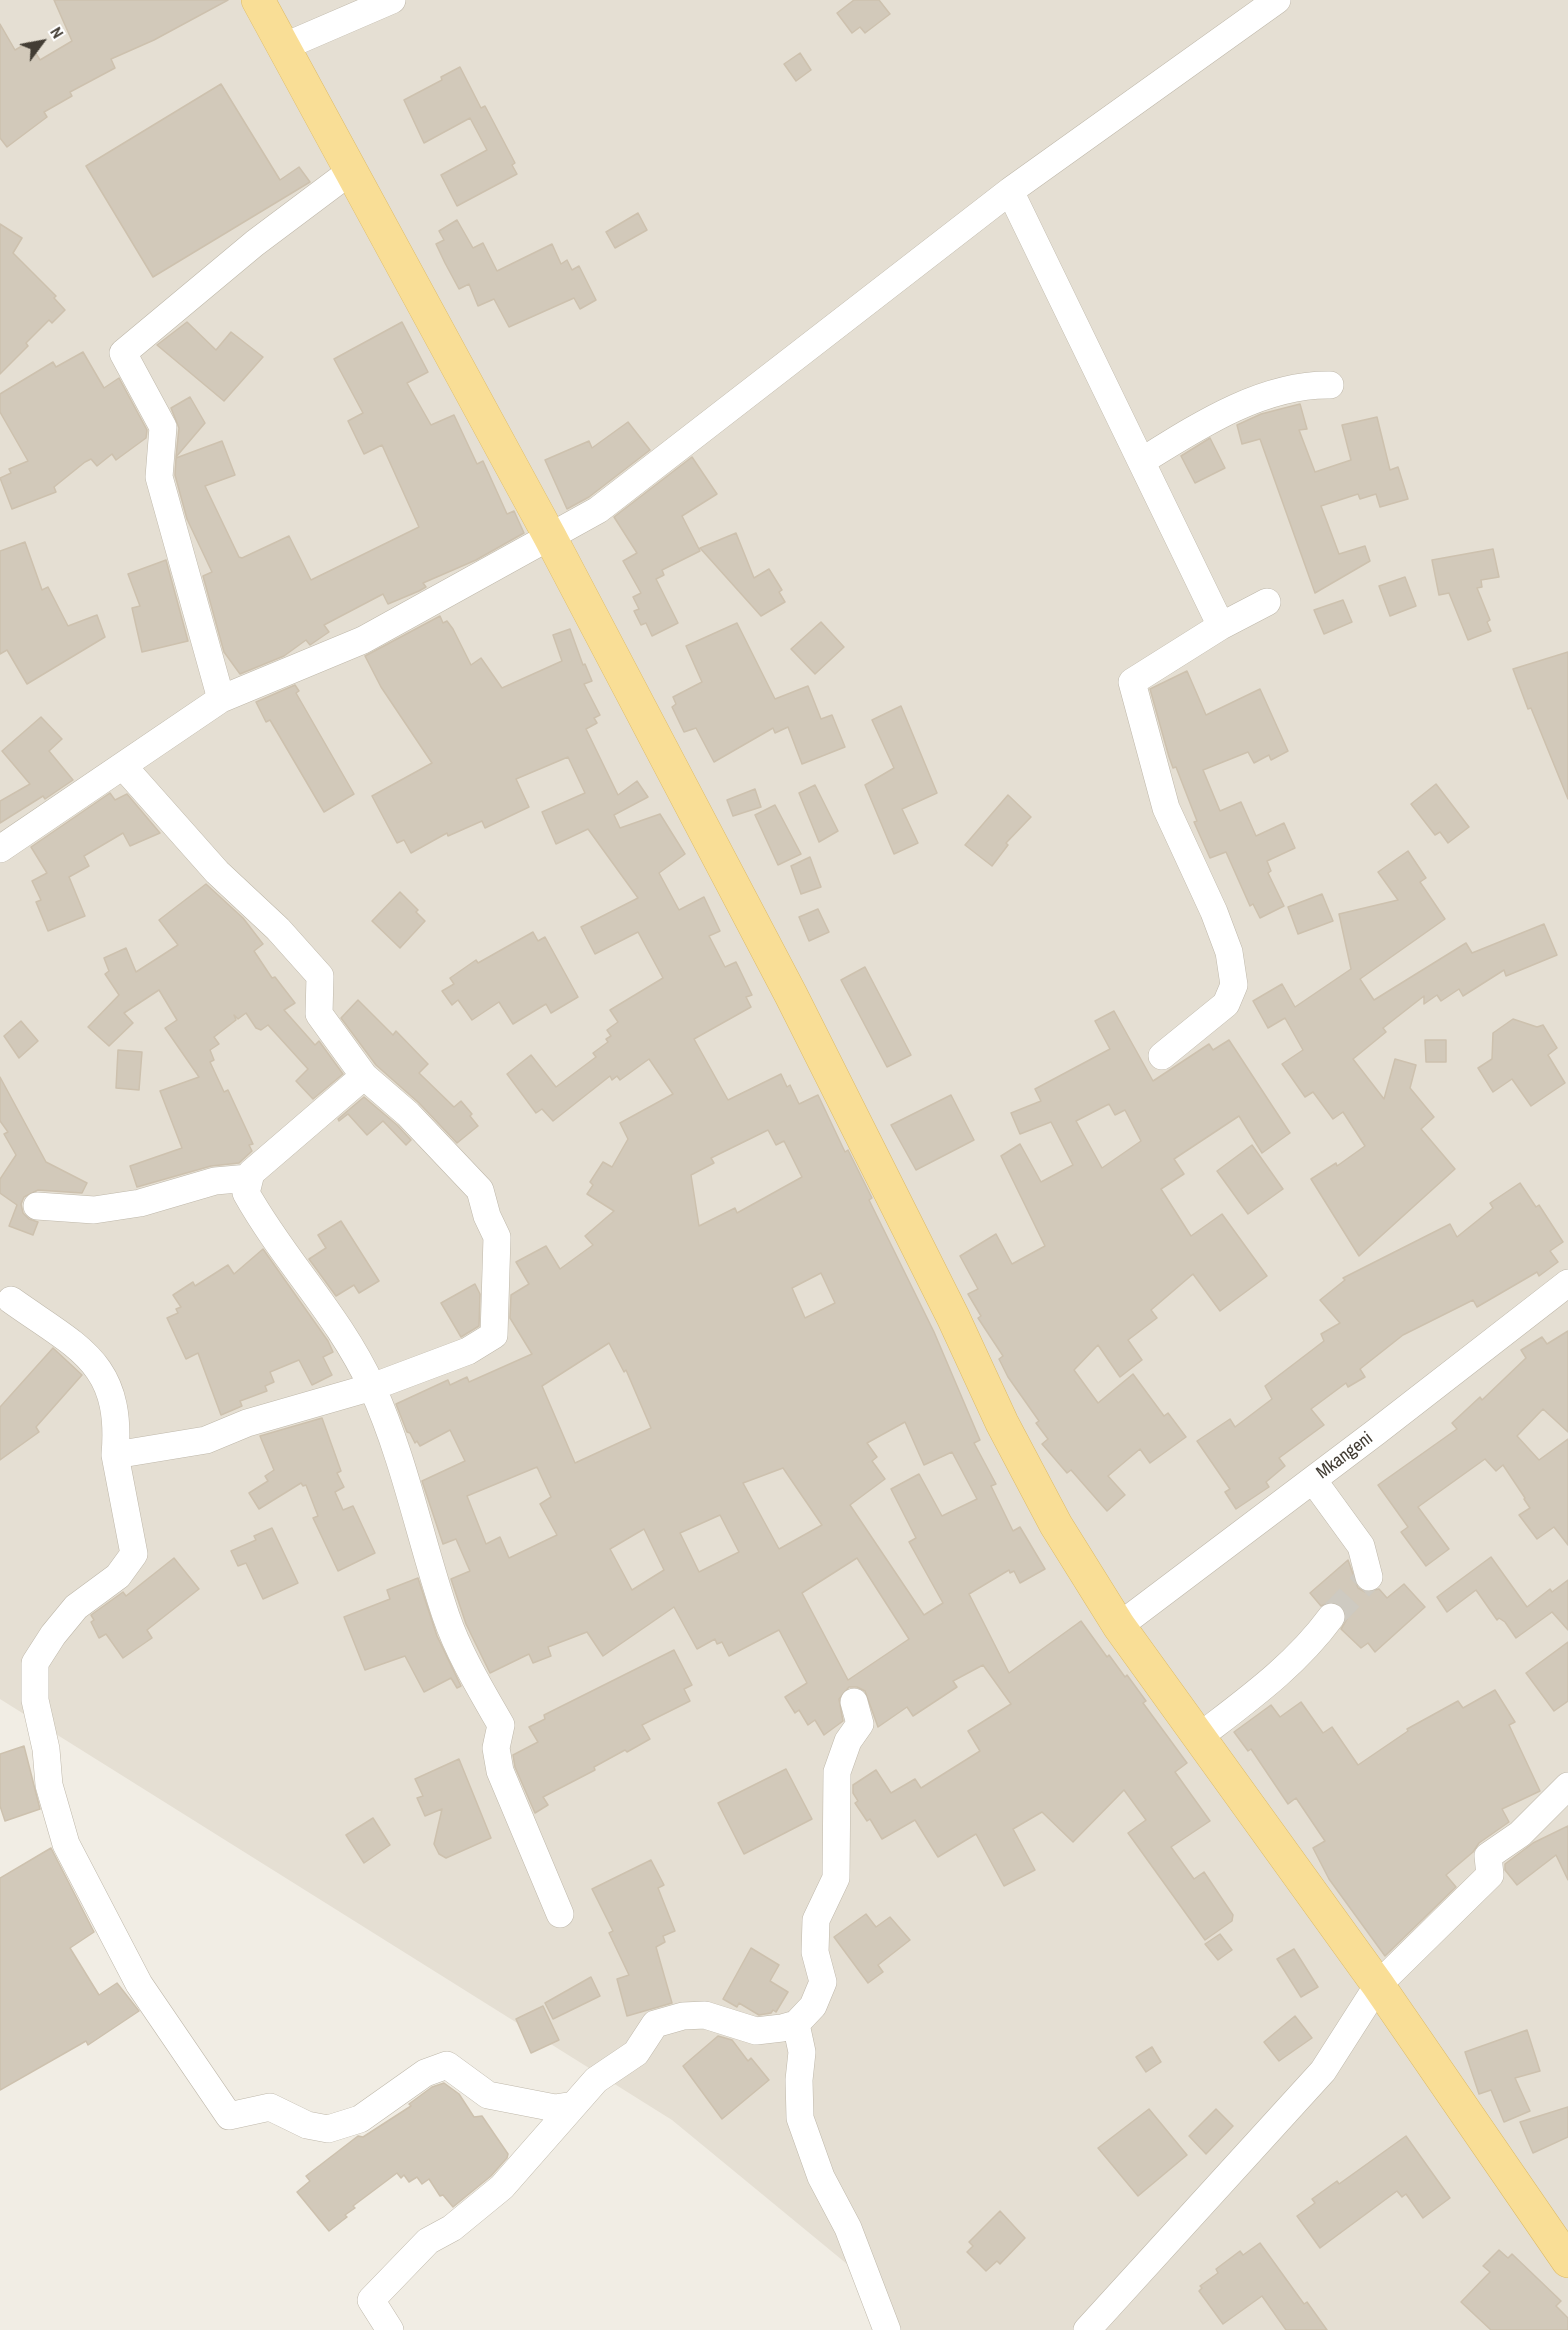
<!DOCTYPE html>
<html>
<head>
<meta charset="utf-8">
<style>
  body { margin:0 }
  #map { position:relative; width:1568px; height:2330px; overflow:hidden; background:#f1ede4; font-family:"Archivo Narrow",sans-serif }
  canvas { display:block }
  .north { position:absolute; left:12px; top:12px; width:60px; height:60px; -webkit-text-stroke:4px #fff; paint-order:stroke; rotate:58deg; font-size:16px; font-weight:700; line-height:24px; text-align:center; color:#433d34 }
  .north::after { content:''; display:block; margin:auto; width:21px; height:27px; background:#433d34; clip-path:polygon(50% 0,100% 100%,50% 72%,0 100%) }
</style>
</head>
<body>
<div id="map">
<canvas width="1568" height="2330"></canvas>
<div class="north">N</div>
</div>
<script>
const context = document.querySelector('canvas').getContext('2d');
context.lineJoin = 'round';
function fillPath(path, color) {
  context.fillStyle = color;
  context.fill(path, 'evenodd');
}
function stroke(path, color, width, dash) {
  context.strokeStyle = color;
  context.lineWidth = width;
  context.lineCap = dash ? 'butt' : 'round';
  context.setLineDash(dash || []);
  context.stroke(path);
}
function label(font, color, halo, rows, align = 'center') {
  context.font = font + ' "Archivo Narrow",sans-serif';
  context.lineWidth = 5;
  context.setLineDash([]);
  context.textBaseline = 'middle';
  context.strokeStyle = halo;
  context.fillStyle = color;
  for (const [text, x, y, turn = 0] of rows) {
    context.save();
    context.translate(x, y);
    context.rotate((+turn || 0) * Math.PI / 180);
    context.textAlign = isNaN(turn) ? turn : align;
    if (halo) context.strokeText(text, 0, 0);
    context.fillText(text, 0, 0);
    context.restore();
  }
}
const residential = new Path2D(`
  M0,0H1568V2330H900L881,2292L672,2120L0,1699Z`);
const building = new Path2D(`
  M54,0H228L154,40L111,59L115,68L70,92L72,96L44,112L47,117L7,147L0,138V24L15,50L29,42L40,60L72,41Z
  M854,0H879L890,14L865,33L860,27L852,33L837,13Z
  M800,53L811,70L796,81L784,64Z
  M460,67L481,108L485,106L515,163L512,165L517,174L457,206L441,175L487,150L470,118L424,143L404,100L442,80L441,77Z
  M221,84L280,180L299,167L310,182L153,277L86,166Z
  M638,213L647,230L615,248L606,232Z
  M457,220L473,248L483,243L497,271L552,244L561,264L567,260L572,270L579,266L596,300L580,309L574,298L509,327L494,299L478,306L469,284L459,289L445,263L436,244L444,240L439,231Z
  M0,224L22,238L13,253L56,296L54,298L65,310L52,323L49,320L26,343L28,346L0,374Z
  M187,322L216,350L231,332L263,357L224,401L157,345Z
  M402,322L428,372L407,383L431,425L454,415L477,464L483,461L507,514L514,511L524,533L476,560L423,583L426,587L419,591L388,604L383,594L324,625L329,632L310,645L306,640L284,656L240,674L224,652L203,576L212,572L187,519L175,475L176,458L222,441L235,475L205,486L239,557L242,558L289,536L311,580L419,527L382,445L364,454L348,421L363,413L334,359Z
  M83,352L104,388L119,378L147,430L146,438L116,460L112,454L97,466L91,459L85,462L54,487L56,492L12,509L0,478L11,473L9,469L28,461L0,412V394L53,362L56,367Z
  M190,397L205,423L176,457L179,428L171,408Z
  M1300,404L1307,429L1299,430L1315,472L1351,460L1342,425L1377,417L1390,470L1398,467L1408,499L1380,507L1376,494L1360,499L1358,494L1321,506L1339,554L1365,546L1370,561L1315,593L1260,439L1242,444L1237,425L1261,414Z
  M628,422L650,450L589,497L567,509L545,460L589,441L592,448Z
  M1210,438L1225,468L1195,483L1181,456Z
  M692,457L717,494L682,516L700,551L662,570L664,575L656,579L678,623L652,636L646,623L641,625L634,611L639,609L633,597L641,593L623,561L637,553L614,517Z
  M736,533L754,578L769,569L782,590L779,592L785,602L761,616L700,548Z
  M25,542L42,590L48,587L68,626L97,615L105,637L27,684L7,650L0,654V551Z
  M1493,549L1499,577L1481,580L1482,587L1477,588L1490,620L1487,622L1491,631L1468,640L1449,593L1439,595L1432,560Z
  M166,560L188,641L142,652L132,608L140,606L128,574Z
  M1405,577L1416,606L1390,616L1379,586Z
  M1343,600L1352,622L1324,634L1314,610Z
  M440,616L443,623L447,621L453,629L471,665L481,658L502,688L562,661L553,635L570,629L583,665L585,664L592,681L584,684L600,715L594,718L597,723L586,729L618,795L637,781L648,797L614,815L620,828L660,814L685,854L659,873L679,910L704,897L720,931L709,936L725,967L736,962L752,995L746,997L751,1007L694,1039L728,1100L781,1074L787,1087L790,1085L799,1104L818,1095L845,1152L848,1150L872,1198L869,1200L934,1332L980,1440L974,1443L996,1484L991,1486L1013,1531L1020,1527L1045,1569L1020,1583L1014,1571L1010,1573L1009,1570L969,1594L1009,1673L1081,1621L1107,1657L1109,1655L1125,1677L1127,1675L1146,1701L1143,1703L1187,1763L1175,1772L1210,1821L1171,1847L1194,1879L1204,1872L1233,1915L1232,1921L1205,1940L1128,1833L1146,1820L1124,1790L1073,1842L1042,1812L1013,1829L1035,1870L1004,1886L976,1834L938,1857L915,1820L882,1839L870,1819L867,1821L855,1803L858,1801L853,1793V1785L876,1770L891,1793L915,1779L921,1788L980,1751L968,1731L1011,1704L983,1665L953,1681L957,1687L913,1716L907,1707L878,1727L865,1691L857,1687H849L839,1699L843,1721L824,1735L815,1720L808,1725L799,1710L795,1713L785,1697L807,1683L779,1630L729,1656L722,1642L717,1644L715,1639L697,1649L674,1607L603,1656L587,1632L548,1647L551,1656L533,1663L529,1654L490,1673L466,1624L451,1579L470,1571L456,1539L443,1544L422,1481L465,1461L450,1430L420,1446L417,1441L415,1443L410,1433L407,1432L396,1404L448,1380L450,1385L467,1377L469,1382L532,1354L510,1318L511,1295L529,1284L516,1262L546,1246L560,1269L593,1245L585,1236L614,1211L587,1194L593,1185L590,1182L603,1162L612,1167L628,1139L620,1123L673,1094L649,1059L620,1080L617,1076L612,1080L610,1076L553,1121L542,1109L536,1113L507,1074L531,1055L556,1087L596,1057L593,1053L608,1042L606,1039L611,1036L607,1030L618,1022L610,1010L663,978L638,932L595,954L581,927L638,898L588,829L556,844L542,812L585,793L568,757L516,779L529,807L485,828L482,821L448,836L447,833L411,853L404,840L397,843L372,796L432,763L381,687L365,656ZM768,1130L776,1145L784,1141L802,1177L737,1213L735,1208L699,1226L691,1175L714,1163L711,1158ZM821,1273L835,1303L805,1318L792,1288ZM609,1343L624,1372L626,1370L651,1428L575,1463L542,1386ZM905,1422L924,1465L952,1452L977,1499L942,1516L919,1474L891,1489L916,1538L909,1542L943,1603L924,1615L850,1505L885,1479L872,1461L877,1457L867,1443ZM537,1467L551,1497L540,1504L557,1535L509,1558L500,1537L486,1544L467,1496ZM783,1468L822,1525L779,1549L743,1483ZM720,1515L739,1552L699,1572L680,1533ZM644,1529L664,1570L632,1590L610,1549ZM857,1558L909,1639L848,1680L802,1593Z
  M821,622L844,647L815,674L791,649Z
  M737,623L775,699L808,686L821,719L832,715L845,747L802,764L788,727L775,733L773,728L714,762L696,728L684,732L672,707L676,704L673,697L702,682L686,646Z
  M1568,652V799L1531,708L1528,709L1513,669Z
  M1187,671L1206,715L1260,689L1288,751L1271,760L1269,755L1254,763L1248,752L1203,770L1220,811L1241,802L1256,836L1284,823L1295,848L1267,861L1271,871L1268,873L1284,906L1260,918L1253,904L1250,906L1226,852L1210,858L1194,822L1197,821L1176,767L1173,768L1169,757L1150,689Z
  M295,685L299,691L296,693L354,794L324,812L270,720L266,722L256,702Z
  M901,706L937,793L902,809L918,843L894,854L865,785L894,768L872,720Z
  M41,717L62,739L49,751L73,780L45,799L43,796L0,823V801L30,784L2,751Z
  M1436,784L1469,827L1448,843L1440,832L1435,835L1411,804Z
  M815,785L838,831L819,842L799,793Z
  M755,789L761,807L733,816L727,800Z
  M110,793L115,800L127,794L160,833L130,846L123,833L84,856L89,866L69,877L85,916L48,931L36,902L41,900L32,881L47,873L31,847Z
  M1008,795L1031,817L1006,843L1008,845L992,866L965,845Z
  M775,805L801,854L778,865L755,815Z
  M1408,851L1426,878L1420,882L1445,919L1360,979L1374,1000L1466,943L1472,953L1544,924L1557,955L1506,976L1504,970L1463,996L1459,989L1441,1001L1437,995L1424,1004V996L1383,1028L1386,1032L1353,1059L1384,1099L1395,1059L1416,1065L1410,1088L1434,1117L1421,1129L1455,1169L1359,1256L1311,1179L1336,1163L1337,1166L1365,1146L1343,1112L1333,1119L1313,1092L1305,1097L1282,1064L1303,1050L1285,1018L1268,1028L1253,1001L1282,984L1295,1007L1351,969L1339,914L1398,900L1378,872Z
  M810,857L821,887L801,894L791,866Z
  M206,884L243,918L263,944L254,951L272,978L275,977L295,1003L284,1010L315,1045L319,1041L343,1074L313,1099L296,1081L308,1069L268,1025L261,1030L256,1028L246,1013L238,1019L234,1015L236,1020L214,1037L219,1044L210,1050L214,1060L210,1062L224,1092L228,1090L253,1144L249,1145L252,1151L239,1163L211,1166L137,1187L130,1166L182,1148L160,1091L199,1077L165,1028L177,1020L159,990L124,1013L133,1023L109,1046L88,1027L119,995L105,974L109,971L104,958L126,948L136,972L178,945L159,920Z
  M400,892L418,910L416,912L425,921L400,948L372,921Z
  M1322,894L1333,921L1298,934L1288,907Z
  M818,909L829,932L809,941L799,917Z
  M533,932L538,941L545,937L578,997L551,1013L546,1004L513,1024L499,1002L472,1020L458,1000L452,1005L442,991L454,984L450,978L476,960L478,963Z
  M865,967L911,1055L887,1067L841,980Z
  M358,1000L393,1035L396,1031L428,1064L419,1073L454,1107L461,1101L472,1114L470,1116L478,1126L457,1143L419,1103L376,1065L341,1018Z
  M1114,1011L1153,1081L1209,1044L1213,1050L1229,1040L1290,1133L1262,1153L1239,1116L1174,1159L1184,1174L1161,1189L1191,1236L1222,1214L1267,1276L1220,1311L1193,1274L1151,1310L1157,1318L1128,1340L1142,1360L1120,1377L1098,1345L1074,1370L1098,1403L1133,1374L1164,1416L1168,1413L1186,1437L1150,1463L1140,1449L1108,1476L1125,1495L1107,1511L1071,1470L1067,1473L1042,1444L1048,1439L1036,1423L1039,1421L1008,1377L999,1359L1003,1356L978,1318L981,1316L968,1294L978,1289L960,1256L996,1234L1012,1264L1045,1246L1001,1156L1020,1144L1041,1182L1073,1165L1051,1122L1020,1134L1011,1113L1041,1101L1035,1089L1110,1049L1095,1021ZM1109,1104L1115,1115L1125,1110L1141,1141L1102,1168L1076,1121Z
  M1513,1019L1537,1027L1543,1025L1557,1048L1548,1055L1565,1083L1531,1106L1512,1079L1493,1092L1478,1068L1492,1059L1493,1033Z
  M21,1021L38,1041L19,1058L4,1036Z
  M1425,1040H1446V1062H1426Z
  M118,1050L142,1052L139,1090L116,1088Z
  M0,1077L46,1162L87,1183L82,1193L38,1190L24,1197L21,1204L23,1213L29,1219L38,1222L33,1235L9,1226L17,1205L0,1193V1179L16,1155L4,1134L8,1132L0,1121Z
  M951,1095L974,1140L916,1170L891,1125Z
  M364,1097L397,1125L411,1140L406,1145L383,1121L367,1135L348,1114L339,1121L338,1119Z
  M1252,1145L1283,1189L1248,1214L1217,1171Z
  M1520,1183L1536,1207L1539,1205L1563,1242L1550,1251L1558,1262L1539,1276L1537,1272L1532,1275L1477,1307L1473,1300L1403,1335L1360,1369L1365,1377L1348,1387L1346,1383L1311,1409L1324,1425L1279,1458L1285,1466L1266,1482L1269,1487L1236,1509L1225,1492L1230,1489L1197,1441L1230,1419L1235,1427L1272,1399L1265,1386L1324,1341L1321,1334L1340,1323L1320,1300L1345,1280L1343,1278L1450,1224L1457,1237L1493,1208L1490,1203Z
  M341,1221L379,1281L359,1293L354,1285L336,1296L309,1259L326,1248L318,1235Z
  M263,1249L328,1341L333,1352L323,1357L332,1375L312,1385L299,1360L270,1372L274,1382L265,1386L267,1391L240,1401L242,1406L221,1415L198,1353L186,1359L167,1318L178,1313L176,1309L181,1307L173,1295L193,1282L195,1286L228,1265L234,1274Z
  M475,1284L480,1294L479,1326L461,1337L441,1303Z
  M1568,1331V1432L1543,1409L1517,1436L1539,1460L1568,1439V1545L1554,1527L1537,1539L1519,1515L1530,1508L1524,1499L1525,1498L1503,1465L1496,1471L1485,1459L1418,1507L1449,1549L1426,1566L1401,1532L1408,1527L1378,1485L1457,1429L1452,1423L1480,1397L1482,1400L1526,1358L1521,1350L1542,1337L1547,1344Z
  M53,1348L82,1375L36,1427L39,1432L0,1460V1407Z
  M322,1418L341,1471L337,1473L344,1487L335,1492L343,1510L353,1506L375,1553L338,1571L313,1518L318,1516L306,1485L303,1486L301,1483L259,1509L249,1493L268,1481L265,1476L274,1470L260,1436Z
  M272,1528L298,1583L263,1599L246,1563L238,1566L231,1551L256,1540L254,1536Z
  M1491,1557L1527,1607L1550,1589L1552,1592L1568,1580V1630L1552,1612L1516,1638L1505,1622L1499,1618L1497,1620L1476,1590L1447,1612L1437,1597Z
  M174,1558L199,1589L147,1630L152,1638L123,1658L106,1634L99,1638L91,1622L94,1620L91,1615L123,1592L126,1596Z
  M1348,1560L1358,1588L1365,1592L1379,1589L1387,1598L1404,1584L1425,1607L1375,1652L1368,1643L1361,1648L1341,1629L1347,1619L1341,1605L1333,1601L1321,1606L1310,1593Z
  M418,1578L437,1636L461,1686L457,1688L451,1678L424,1692L405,1656L365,1670L344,1617L390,1599L387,1590Z
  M1568,1642V1701L1554,1711L1526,1673Z
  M674,1650L692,1685L684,1689L690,1701L642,1725L650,1739L627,1752L625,1750L594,1767L595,1770L543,1797L548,1805L535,1813L515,1767L513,1755L538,1742L529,1727L545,1719L544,1715Z
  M1495,1690L1515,1722L1509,1725L1540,1791L1502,1809L1509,1822L1479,1843L1473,1852L1446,1875L1456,1887L1385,1956L1329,1879L1313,1848L1325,1841L1296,1798L1288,1804L1251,1749L1248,1751L1234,1732L1271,1705L1280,1717L1301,1702L1323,1733L1332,1727L1358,1765L1408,1731L1407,1729L1458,1701L1463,1708Z
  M24,1746L40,1809L5,1821L0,1806V1754Z
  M459,1759L491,1838L446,1858L439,1854L434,1844L442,1809L425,1816L417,1798L423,1796L415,1779Z
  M786,1769L812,1819L744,1854L718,1803Z
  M373,1818L390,1845L364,1863L346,1835Z
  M1568,1826V1880L1556,1855L1517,1885L1505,1870V1864L1533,1843Z
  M51,1848L94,1932L70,1948L99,1995L117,1983L139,2011L88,2045L86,2041L0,2090V1878Z
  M651,1860L664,1885L658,1888L675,1931L663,1936L665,1942L656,1947L672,2003L627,2016L617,1979L629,1975L609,1933L613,1931L592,1889Z
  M866,1914L876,1927L890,1917L910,1940L878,1965L883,1972L868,1983L834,1937Z
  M1220,1934L1232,1950L1218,1960L1205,1944Z
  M751,1948L779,1965L770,1981L788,1992L776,2012L773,2010L771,2013L759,2015L739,2003L737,2007L723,1999Z
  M1294,1949L1318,1987L1301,1997L1277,1959Z
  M591,1977L600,1996L553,2019L545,2003Z
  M543,2006L559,2040L531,2053L516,2019Z
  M1295,2016L1312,2038L1279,2061L1264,2042Z
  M1527,2030L1540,2071L1515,2078L1530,2111L1504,2122L1491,2090L1479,2094L1465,2052Z
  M718,2036L732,2040L748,2061L751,2058L769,2080L722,2119L683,2066Z
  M1152,2047L1161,2062L1146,2072L1136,2057Z
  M444,2083L459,2094L474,2117L482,2116L508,2154L507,2158L491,2176L453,2207L443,2195L440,2196L429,2179L422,2184L417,2177L409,2182L404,2175L401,2178L397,2173L353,2206L355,2208L345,2215L347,2217L329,2231L297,2192L310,2181L306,2176L358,2136L363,2137L411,2106L409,2104L432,2087Z
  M1568,2107V2137L1533,2153L1520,2122Z
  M1149,2109L1187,2155L1138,2196L1098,2148Z
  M1216,2109L1233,2126L1206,2154L1189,2136Z
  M1406,2136L1450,2198L1423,2218L1406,2194L1402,2197L1397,2191L1320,2248L1297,2216L1315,2203L1312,2199L1337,2181L1339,2184Z
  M1000,2211L1025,2238L1000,2264L997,2261L986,2271L967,2252L973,2246L969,2242Z
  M1260,2243L1304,2304L1307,2302L1327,2330H1286L1262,2296L1223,2324L1199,2291L1202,2288L1200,2286L1218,2273L1216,2269L1240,2251L1243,2255Z
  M1499,2250L1508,2258L1512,2254L1561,2301L1556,2306L1568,2318V2330H1491L1461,2302L1490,2272L1483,2266Z`);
const minorTunnel = new Path2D(`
  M1331,1617L1369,1577`);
const minor = new Path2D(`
  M283,47L392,0
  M1010,191L1221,626
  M1142,461C1198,426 1262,384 1330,385
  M221,699L159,477L163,427L123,353L255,243L351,171
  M123,766L217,872L278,929L320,976L319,1014L364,1076L408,1114L480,1190L487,1216L497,1237L494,1335L468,1351L372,1387L247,1423L206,1440L115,1455L134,1554L118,1576L76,1607L53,1635L35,1663V1700L46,1749L49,1785L66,1844L139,1984L229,2116L270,2107L307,2125L328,2129L360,2119L425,2073L447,2065L488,2095L555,2108L574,2105
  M0,849L221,699L363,640L598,510L1010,191L1277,0
  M1162,1056L1226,1004L1234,985L1229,952L1214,912L1166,808L1132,682L1221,626L1267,602
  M364,1076L251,1173L246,1193C284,1261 339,1315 372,1387C405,1460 420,1539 446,1616C459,1654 481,1690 501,1725L496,1748L500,1771L560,1914
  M37,1206L94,1210L140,1203L215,1181L249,1178
  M11,1300C78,1348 123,1362 115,1455
  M1313,1480L1361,1546L1369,1577
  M1119,1626L1376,1432L1568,1283
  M1199,1737C1247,1700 1295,1666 1331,1617
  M796,2024L802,2052L799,2080L800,2118L821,2177L848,2228L887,2330
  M390,2330L371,2300L428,2241L452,2228L502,2187L596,2080L636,2053L655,2024L683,2016L705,2015L756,2031L782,2028L796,2024L813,2006L823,1982L815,1952L816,1920L836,1878L837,1772L848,1741L860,1724L854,1702
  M1087,2330L1323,2071L1378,1985L1490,1875L1488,1856L1520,1834L1568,1786`);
const major = new Path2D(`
  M258,0L549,535L791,995L953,1317L1002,1423L1056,1525L1119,1626L1378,1985L1568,2261`);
const streetNames = [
  ["Mkangeni",1345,1456,-37]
];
fillPath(residential, '#e5dfd3');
fillPath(building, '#d2c9ba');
stroke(building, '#cdc1ae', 1.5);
stroke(minorTunnel, '#cecac1', 27, [27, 14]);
stroke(minor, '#bfb8aa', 28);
stroke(major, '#db6', 34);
stroke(minor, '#fff', 27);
stroke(major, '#f9de96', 33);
label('18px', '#433d34', '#fff', streetNames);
</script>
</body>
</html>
